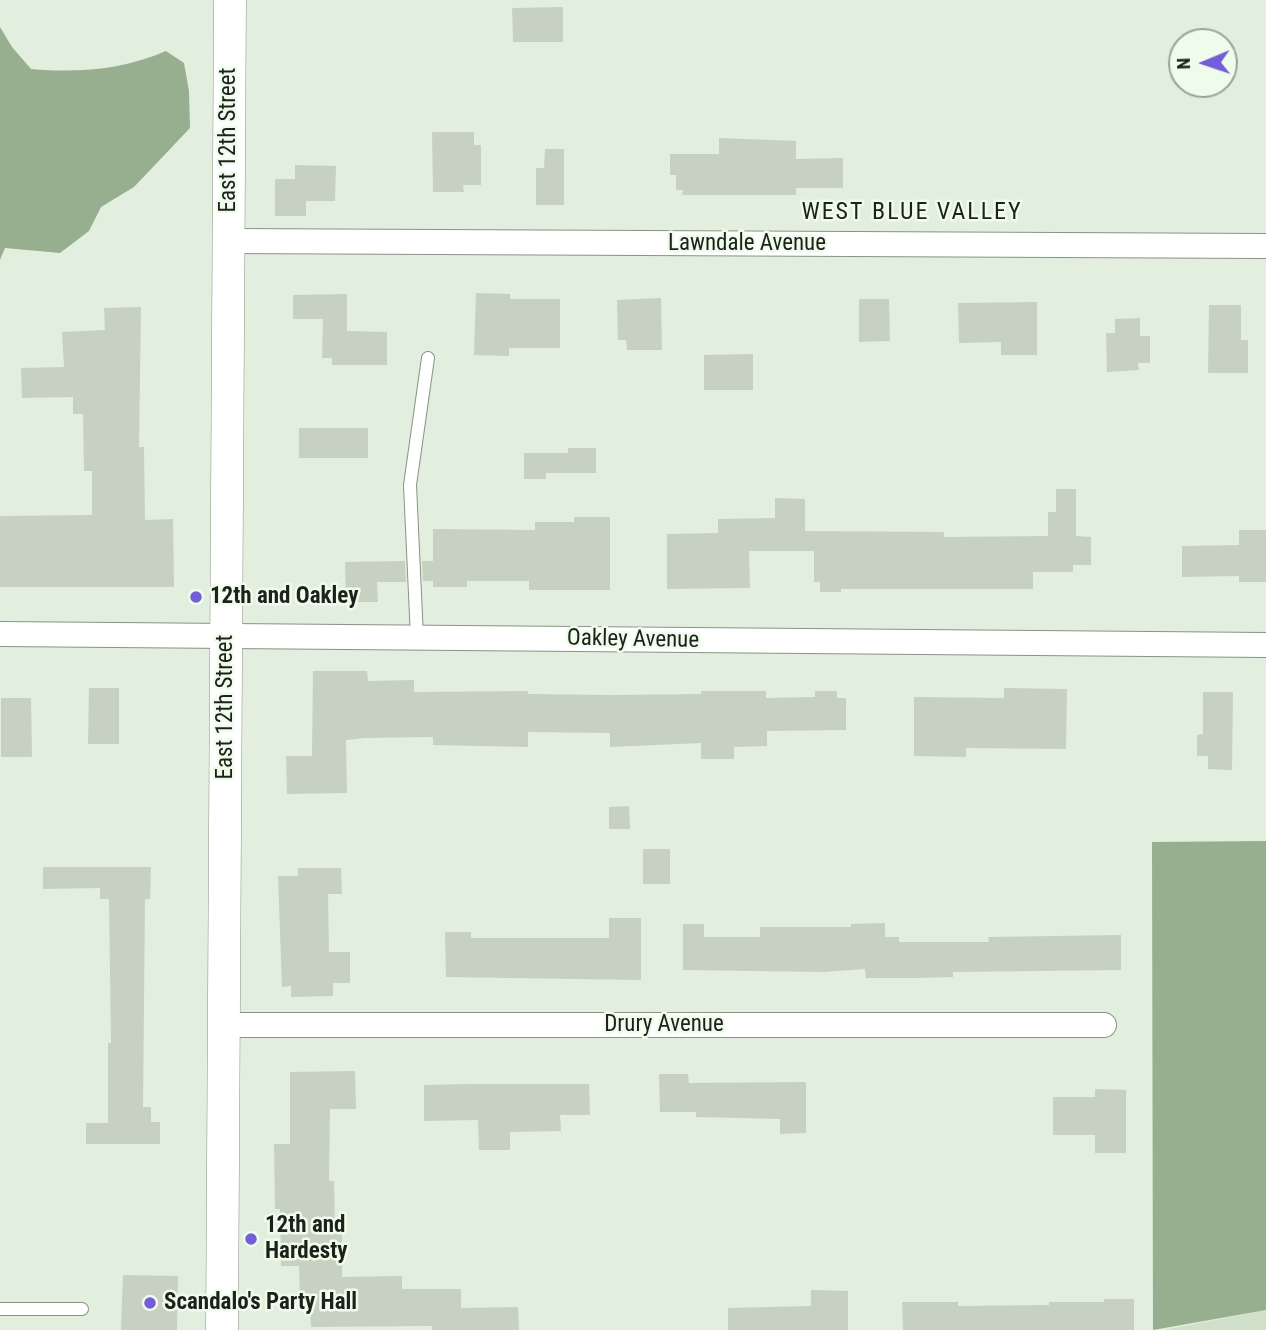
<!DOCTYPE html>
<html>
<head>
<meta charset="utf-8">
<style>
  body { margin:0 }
  #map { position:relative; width:1266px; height:1330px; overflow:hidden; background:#e2eede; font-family:"Roboto Condensed",sans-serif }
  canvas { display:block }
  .north { position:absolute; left:1168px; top:28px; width:70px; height:70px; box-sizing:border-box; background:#effbeb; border:2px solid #9ba498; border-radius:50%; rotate:268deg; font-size:19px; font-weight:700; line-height:28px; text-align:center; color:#1d211c }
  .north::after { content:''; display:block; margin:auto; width:24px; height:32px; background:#735dd8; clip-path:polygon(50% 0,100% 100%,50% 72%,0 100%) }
</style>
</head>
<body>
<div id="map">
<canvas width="1266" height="1330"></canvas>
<div class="north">N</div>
</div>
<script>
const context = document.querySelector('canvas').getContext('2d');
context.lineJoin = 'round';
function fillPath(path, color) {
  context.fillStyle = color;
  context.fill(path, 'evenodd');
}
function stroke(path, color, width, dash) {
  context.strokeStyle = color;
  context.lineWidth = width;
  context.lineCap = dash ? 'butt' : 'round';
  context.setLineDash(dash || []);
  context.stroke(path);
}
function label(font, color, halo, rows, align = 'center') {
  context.font = font + ' "Roboto Condensed",sans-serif';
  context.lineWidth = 5;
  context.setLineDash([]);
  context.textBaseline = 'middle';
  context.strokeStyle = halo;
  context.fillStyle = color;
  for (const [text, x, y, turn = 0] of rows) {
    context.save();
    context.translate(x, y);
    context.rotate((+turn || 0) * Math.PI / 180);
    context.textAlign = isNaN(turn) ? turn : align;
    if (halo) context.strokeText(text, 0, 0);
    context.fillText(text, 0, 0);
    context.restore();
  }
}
const built = new Path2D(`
  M1266,1310V1330H1164Z`);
const forest = new Path2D(`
  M0,27L12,47L31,69C78,73 122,70 166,51L184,63L189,91L190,128L134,187L101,207L89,231L60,253L5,248L0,260Z
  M1266,841V1310L1153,1330L1152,842Z`);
const building = new Path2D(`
  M563,7V42H513L512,8Z
  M432,132H474V145H481V185H463L464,192H433Z
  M719,138L796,141V159L843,158V188H796V195H682L683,190H676V175H670V154H719Z
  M545,149H564V205H536V168H544Z
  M295,165L336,166L335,201H306V216H275V179H295Z
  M476,293L510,294V299H560V348H509V356L474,355Z
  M347,294V331L387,332V365H332V358H322L323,319H293V295Z
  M661,298L662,350H627L626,340H618L617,300Z
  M859,299H889L890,341L859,342Z
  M1037,302V355H1001V342L959,343L958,303Z
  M1209,305H1241V340H1248V373H1208Z
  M141,307L139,447H144L145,520L173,519L174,587H0V516L92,515V471H84L83,414H73V397L22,398L21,368L64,367L62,332L105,330L104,308Z
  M1140,318V336H1150V363H1138L1139,370L1107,372L1106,333H1115V319Z
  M753,354V390H704V355Z
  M299,428H368V458H299Z
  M568,448H596V473H546V479H524V453H568Z
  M1056,489H1076V536L1091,537V565H1073V572H1033V589H841V592H820V582H814V551H749L750,588L667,589V534L718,533V519L775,518V498L805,499V531L944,532V537L1048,536V512H1056Z
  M574,517H610V590H529V581H467V587H433V581H423L422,561H433V529L535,530V522H574Z
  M1239,530H1266V582H1239V576L1182,577V546L1239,545Z
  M405,561L406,582H377L378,602H346L345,562Z
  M313,671H367L368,681L414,680V692L528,691V694L610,695L701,694V691H766V698L815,697V691H837V698H846V730L767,731V746L734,747V759H701V743L610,747V733L528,732V747L433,745V737L365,738L346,740L347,793L287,794L286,756H312Z
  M89,688H119V744H88Z
  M1004,688L1067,689L1066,749L966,748V757L914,756V697L1004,698Z
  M1203,692H1233L1232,770L1208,769V756H1197V735L1203,734Z
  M1,698H31L32,757H1Z
  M629,806L630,829H609V807Z
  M643,849H670V884H643Z
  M43,867H151L150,899H145L143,1107H151V1122H160V1144H86V1123H108V1043H111L109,899H100V888L43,889Z
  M298,868H341L342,894H328L329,952H350V983H333V996L291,997V986L282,987L278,876H298Z
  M609,918H641V980L446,977L445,932H471V938H609Z
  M885,923V937H899V942H989L988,937L1121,935V970L953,972V977L914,978H866L865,969L823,972L683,970V924H704V937H760V927H851V924Z
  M355,1071L356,1109H330L329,1181H334L335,1226H342V1277L402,1276V1289H461V1308L518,1307L519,1330H432V1326L311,1327L310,1297H300L299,1266H281L280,1209H275L274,1144H290V1072Z
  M659,1074H688L689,1083L806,1082V1133L780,1134V1119L696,1117V1112H660Z
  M471,1084H589L590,1115H560L561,1131L510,1132V1150H479L478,1120L424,1121V1085Z
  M1095,1089L1126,1090V1153H1095V1135H1053V1097H1095Z
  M123,1275L178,1276L177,1330H121Z
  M811,1290L848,1291V1330H728V1308L811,1306Z
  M1104,1299H1134V1330H903L902,1302H958V1306L1049,1305V1302H1104Z`);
const service = new Path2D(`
  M417,638L410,485L428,358
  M0,1309H82`);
const minor = new Path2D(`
  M229,241L1266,246
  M0,634L1266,645
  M224,1025H1104`);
const tertiary = new Path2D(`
  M222,1330L230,0`);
const markers = [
  [196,597,7,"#735dd8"],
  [251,1239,7,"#735dd8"],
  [150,1303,7,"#735dd8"]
];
const streetNames = [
  ["East 12th Street",229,140,-90],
  ["Lawndale Avenue",747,244],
  ["Oakley Avenue",633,640,1],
  ["East 12th Street",226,707,-90],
  ["Drury Avenue",664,1025]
];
const poiNames = [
  ["12th and Oakley",210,597],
  ["12th and",265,1226],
  ["Hardesty",265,1252],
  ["Scandalo's Party Hall",164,1303]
];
const neighbourhoodNames = [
  ["WEST BLUE VALLEY",912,213]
];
fillPath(built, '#d0e0cb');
fillPath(forest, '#97ae8f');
fillPath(building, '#c6d1c2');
stroke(service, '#899385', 14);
stroke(minor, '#899385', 26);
stroke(tertiary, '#899385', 33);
stroke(service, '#fff', 12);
stroke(minor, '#fff', 24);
stroke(tertiary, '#fff', 32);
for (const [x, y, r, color] of markers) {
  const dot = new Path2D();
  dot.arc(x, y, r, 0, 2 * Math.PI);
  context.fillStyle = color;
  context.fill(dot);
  stroke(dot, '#effbeb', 2.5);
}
label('23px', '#1d211c', '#effbeb', streetNames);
label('bold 23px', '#1d211c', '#effbeb', poiNames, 'left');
context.letterSpacing = '2px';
label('24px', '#1d211c', '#effbeb', neighbourhoodNames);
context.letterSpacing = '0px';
</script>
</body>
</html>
